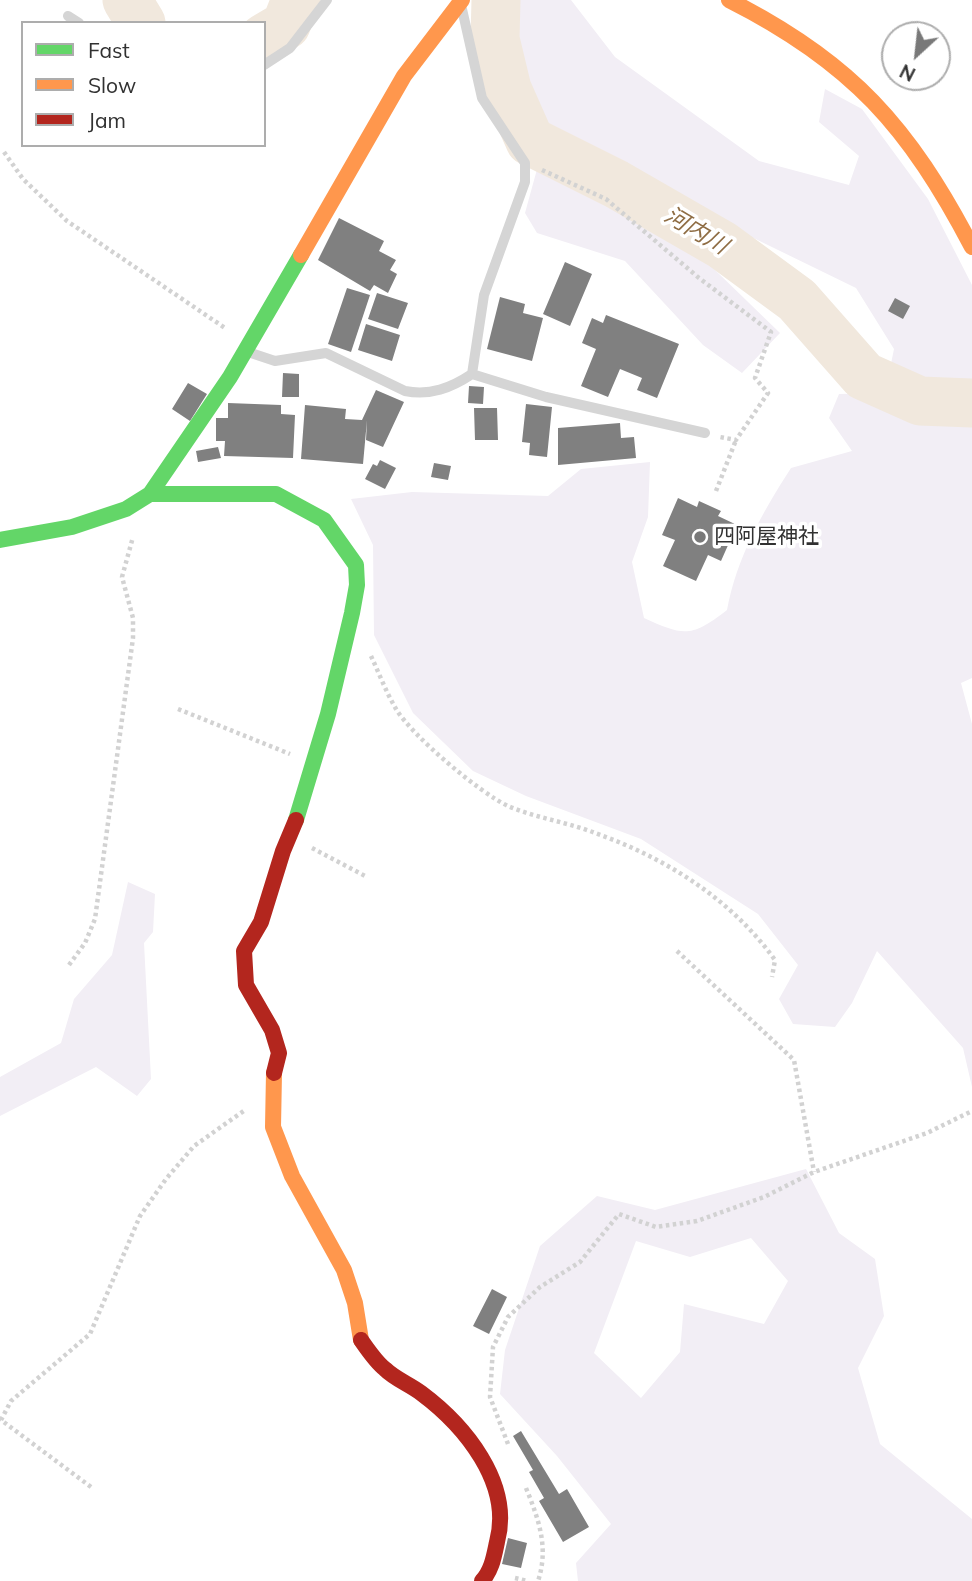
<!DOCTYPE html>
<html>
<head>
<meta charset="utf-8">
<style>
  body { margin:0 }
  #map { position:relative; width:972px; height:1581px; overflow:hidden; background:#fff; font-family:Mulish,sans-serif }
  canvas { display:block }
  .legend { position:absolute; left:21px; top:21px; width:245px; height:126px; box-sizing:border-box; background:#fff; border:2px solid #adadad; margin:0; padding:9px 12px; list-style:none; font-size:21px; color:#313131 }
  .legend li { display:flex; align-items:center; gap:14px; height:35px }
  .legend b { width:35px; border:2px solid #adadad }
  .north { position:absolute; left:881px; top:21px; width:70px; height:70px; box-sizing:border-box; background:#fff; border:2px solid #adadad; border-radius:50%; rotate:207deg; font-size:19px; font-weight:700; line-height:28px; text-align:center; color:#313131 }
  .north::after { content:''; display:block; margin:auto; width:24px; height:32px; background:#797979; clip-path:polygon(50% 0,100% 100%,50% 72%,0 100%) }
</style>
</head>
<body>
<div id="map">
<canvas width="972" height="1581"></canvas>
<ul class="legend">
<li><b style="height:9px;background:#63d668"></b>Fast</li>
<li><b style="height:9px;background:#ff974d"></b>Slow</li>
<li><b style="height:9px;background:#b3261e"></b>Jam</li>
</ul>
<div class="north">N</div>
</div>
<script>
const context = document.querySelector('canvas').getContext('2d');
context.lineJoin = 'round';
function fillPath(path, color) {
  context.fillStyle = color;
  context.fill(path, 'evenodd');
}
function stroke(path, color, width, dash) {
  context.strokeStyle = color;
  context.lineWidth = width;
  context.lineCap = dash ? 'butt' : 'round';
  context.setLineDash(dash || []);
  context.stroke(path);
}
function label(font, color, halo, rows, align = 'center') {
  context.font = font + ' Mulish,"Noto Sans JP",sans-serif';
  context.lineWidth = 7;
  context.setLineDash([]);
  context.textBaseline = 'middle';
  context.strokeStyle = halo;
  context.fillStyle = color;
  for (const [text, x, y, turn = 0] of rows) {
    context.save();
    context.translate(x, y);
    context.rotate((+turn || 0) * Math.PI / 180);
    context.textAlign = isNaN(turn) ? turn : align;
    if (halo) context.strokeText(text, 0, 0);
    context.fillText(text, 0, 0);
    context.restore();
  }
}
const green = new Path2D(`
  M508,0H571L615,57L759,161L849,185L859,156L819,122L825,89L862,109L928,199L972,285V678L961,683L972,724V1087L963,1048L877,951L852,1003L835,1027L793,1024L779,999L798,965L758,914L641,839L526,796L473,771L413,713L374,635L373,545L351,499L412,492L548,496L581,469L650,462L648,517L632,562L644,618C684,636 691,638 727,610C737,557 762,513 791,468L852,451L829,418L839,394L885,393L894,349L856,288L735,229L714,269L780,333L742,373L703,345L625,261L537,233L525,213L539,162L534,105L515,60Z
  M128,882L155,894L153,932L144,943L151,1079L137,1096L96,1067L0,1116V1077L61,1043L74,999L112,955Z
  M806,1169L839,1233L875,1259L884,1316L858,1368L880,1444L972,1519V1581H578L576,1563L611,1524L557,1456L500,1394L505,1350L540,1246L597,1196L655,1210ZM751,1238L788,1281L764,1324L684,1304L680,1352L641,1398L594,1353L636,1241L690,1257Z`);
const river = new Path2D(`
  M127,0L141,23
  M496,0L495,39L507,89L530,141L616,184L722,245L797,300L864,376L920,401L972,403
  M264,38L286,25L296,0`);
const building = new Path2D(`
  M339,218L384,241L379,251L396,260L390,270L397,274L388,293L374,285L370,291L318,260Z
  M565,262L592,274L570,326L543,314Z
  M347,288L370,295L351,352L328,344Z
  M377,293L408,303L398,329L368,319Z
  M500,297L525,304L523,313L543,318L532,361L487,349Z
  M895,298L910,306L903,319L888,311Z
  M606,315L679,344L657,398L637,390L642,378L620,369L608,397L581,386L596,349L582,343L592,318L603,323Z
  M366,324L400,335L392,361L358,350Z
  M283,373L299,374V397H282Z
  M188,383L207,394L190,421L172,409Z
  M469,386L484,387L483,404L468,403Z
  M376,390L404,402L383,447L366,440L367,420L363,464L301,459L305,405L346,409L345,419L362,420Z
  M228,403L281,405V414L295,415L293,458L224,456L225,441H216V418H228Z
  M526,404L552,407L547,457L529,455L530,443L522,442Z
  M474,408H497L498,440H475Z
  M620,423L621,438L634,437L636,458L558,465V428Z
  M218,447L221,458L198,462L196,451Z
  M380,460L396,468L385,489L365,479L373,464L377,466Z
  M434,463L451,466L448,480L431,477Z
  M678,498L697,507L699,501L721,511L718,516L737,525L721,561L708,555L696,581L663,566L675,540L662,535Z
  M492,1289L507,1297L489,1334L473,1326Z
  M521,1431L559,1494L567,1489L589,1527L563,1542L539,1501L544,1498L529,1472L533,1470L513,1436Z
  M508,1538L527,1543L521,1568L502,1564Z`);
const path = new Path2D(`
  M4,152L23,179L67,221L225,328
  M542,170L606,199L699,278L771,332L755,378L768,393L736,440L720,437
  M716,491L736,440
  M371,656C379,673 386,692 396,709C412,736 480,793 508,806C536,818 567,822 595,833C666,858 731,899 775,960L772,977
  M178,709L290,754
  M312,848L367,877
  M677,951L794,1060L814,1172
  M69,965L85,943L95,919L133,638V618L122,577L133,537
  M508,1444L490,1397L493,1347L508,1317L540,1287L580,1262L619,1214L656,1227L697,1221L764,1197L814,1172L927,1133L972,1111
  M91,1487L1,1420L11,1401L90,1334L140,1216L166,1179L194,1146L245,1110
  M526,1488C539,1520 549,1548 538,1581
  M515,1578L528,1581`);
const lane = new Path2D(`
  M68,16L79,23
  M264,65L290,48L327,0
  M248,352L275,361L326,353L405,391C430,396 451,388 472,374L484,295L525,182V163L482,98L462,9
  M472,374L546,397L705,433`);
const fast = new Path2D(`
  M150,494H276L324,520L356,565L357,585L352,613L328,714L296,820
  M0,540L72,527L126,509L150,494L230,377L301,255`);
const slow = new Path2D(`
  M729,0C852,62 909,127 972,247
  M301,255L404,76L462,0
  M274,1073L273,1127L292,1176L344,1270L355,1303L361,1340`);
const jam = new Path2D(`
  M274,1073L279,1053L272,1030L246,985L244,951L261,922L283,851L296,820
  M361,1340C368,1350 376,1362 385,1369C395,1379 409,1384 421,1393C464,1425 513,1483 497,1542C494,1556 492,1570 482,1581`);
const markers = [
  [700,537,7,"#797979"]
];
const poiNames = [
  ["四阿屋神社",714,537]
];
const waterNames = [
  ["河内川",696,231,31]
];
fillPath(green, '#f2eef5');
stroke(river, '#f1e8dd', 49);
fillPath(building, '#808080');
stroke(path, '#d2d2d2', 4.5, [3.5, 3.5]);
stroke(lane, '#d5d5d5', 10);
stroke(fast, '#63d668', 16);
stroke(slow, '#ff974d', 16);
stroke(jam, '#b3261e', 16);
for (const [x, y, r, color] of markers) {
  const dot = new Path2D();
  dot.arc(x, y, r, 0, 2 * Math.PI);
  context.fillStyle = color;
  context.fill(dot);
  stroke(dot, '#fff', 2.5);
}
label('21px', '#313131', '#fff', poiNames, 'left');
label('italic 23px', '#8f6d44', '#fff', waterNames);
</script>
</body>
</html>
